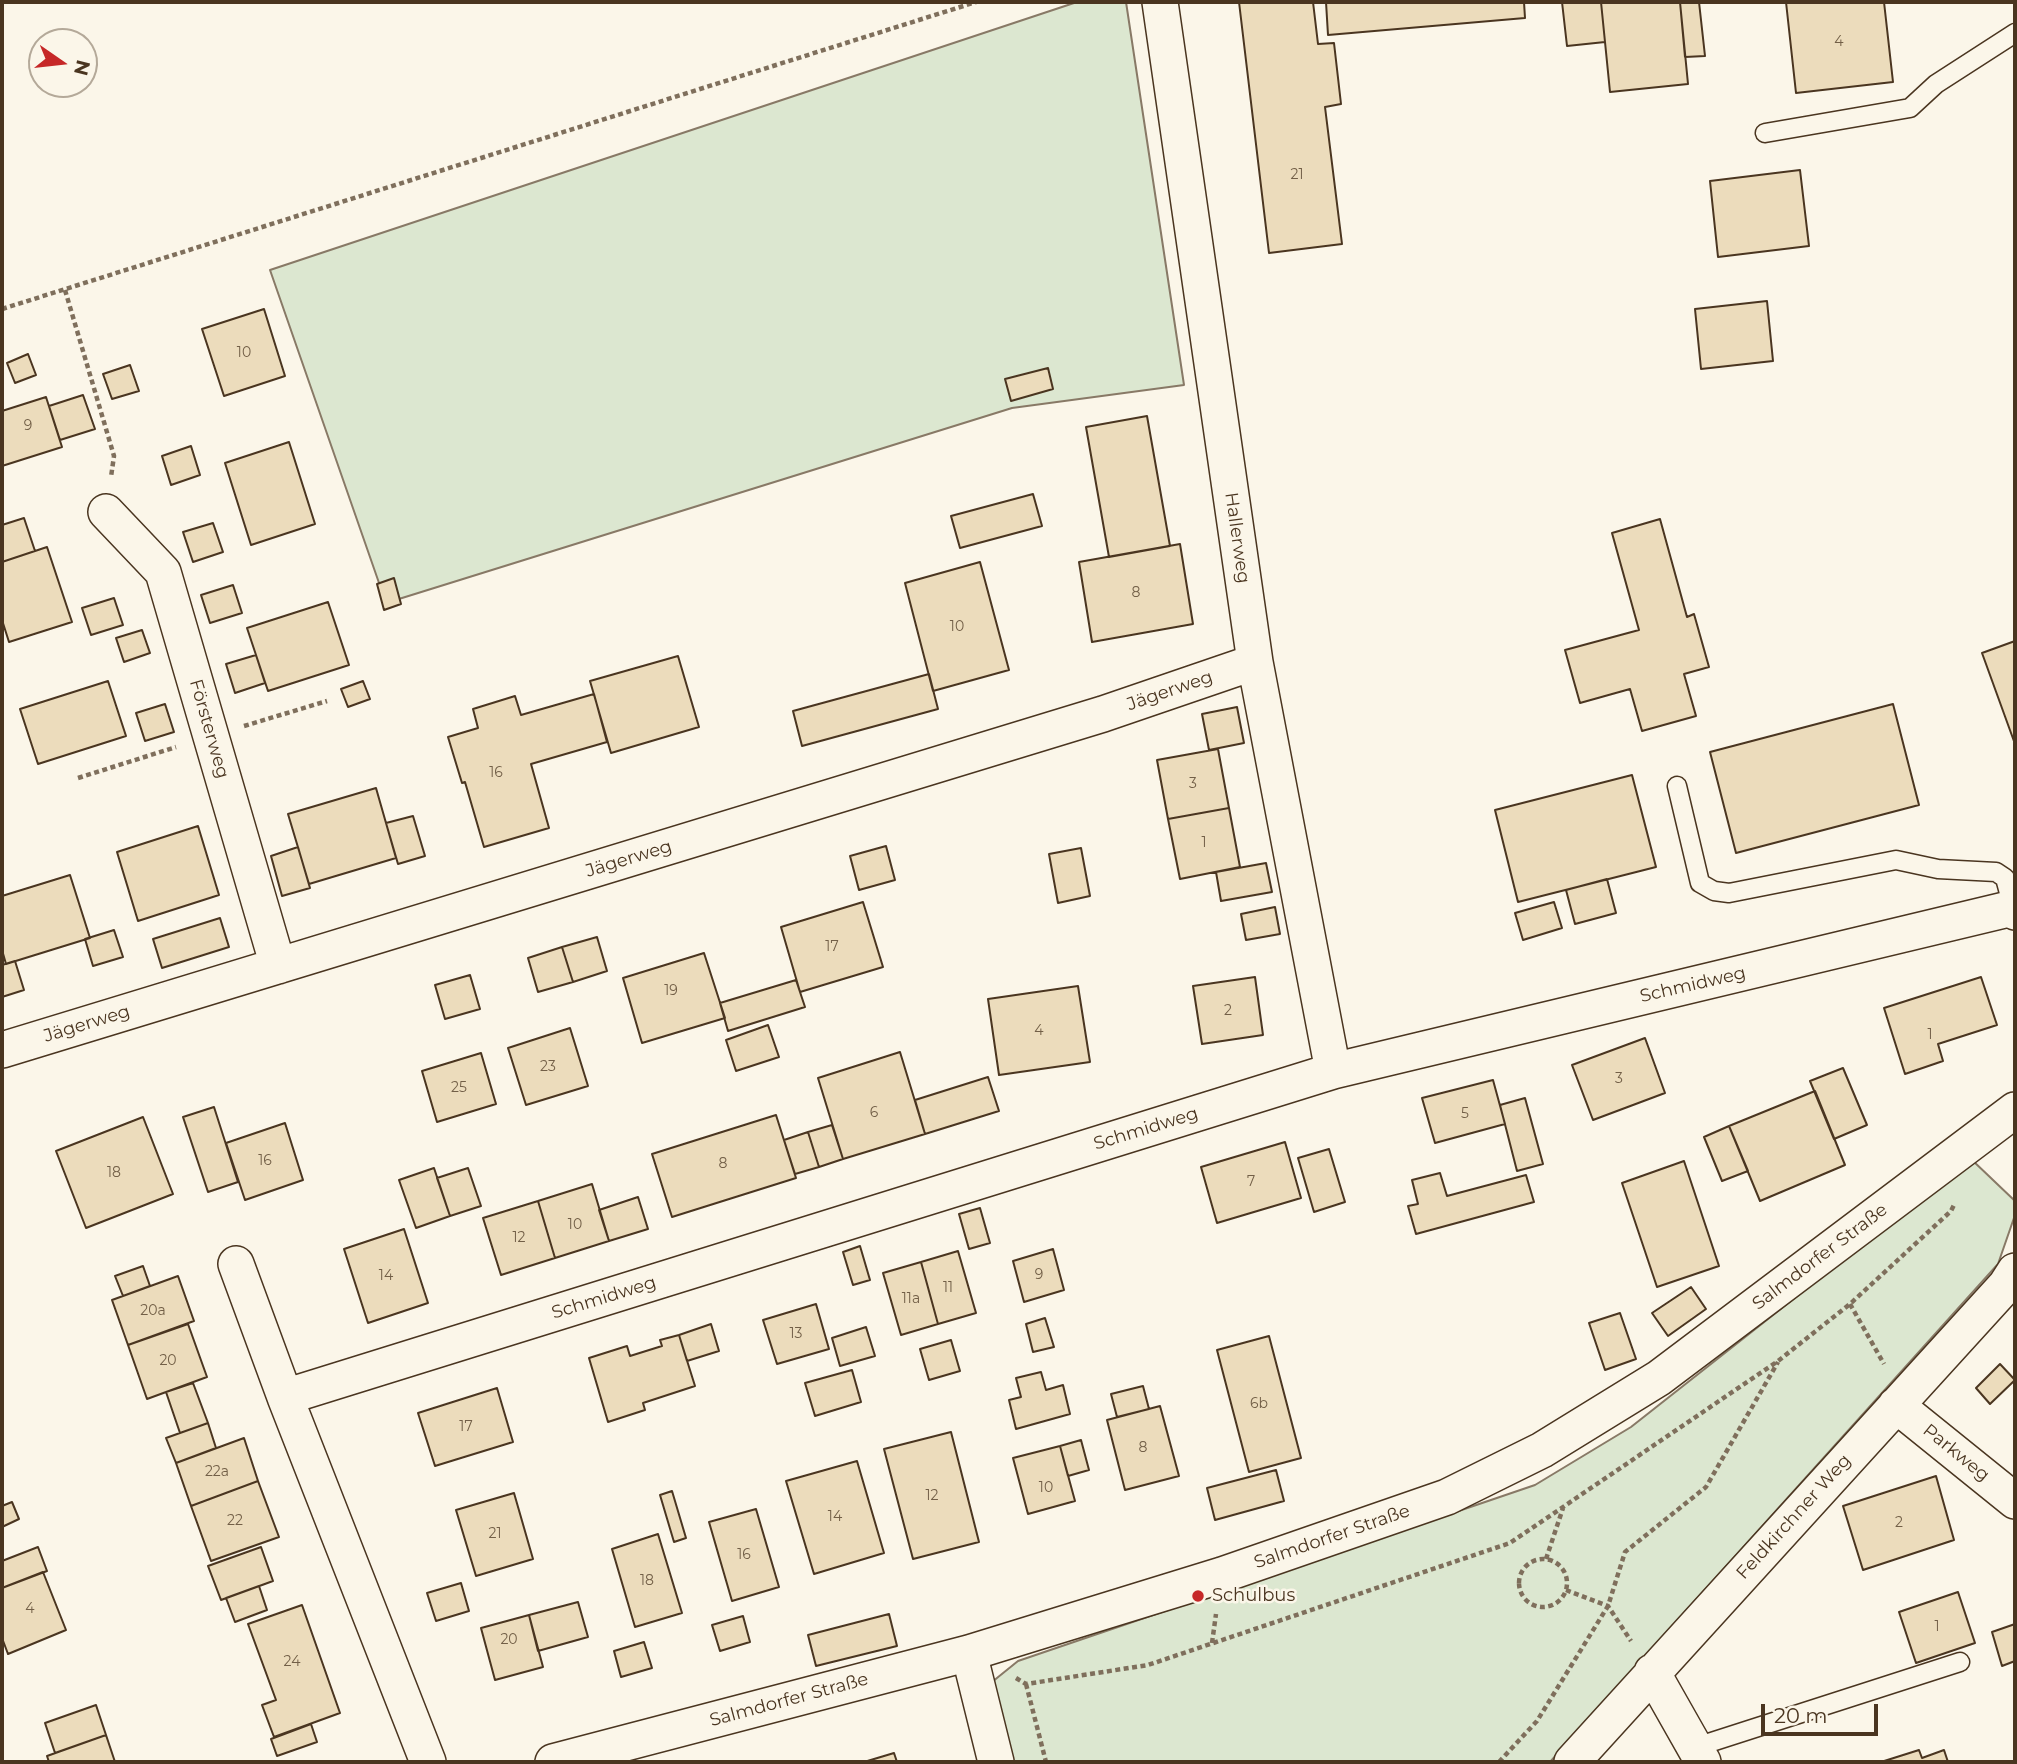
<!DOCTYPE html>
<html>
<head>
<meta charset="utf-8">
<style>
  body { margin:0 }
  #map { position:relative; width:2017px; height:1764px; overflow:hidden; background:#fbf6e9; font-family:Montserrat,sans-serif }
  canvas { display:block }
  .frame { position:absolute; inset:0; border:4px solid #4a3520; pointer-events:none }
  .north { position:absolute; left:28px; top:28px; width:70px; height:70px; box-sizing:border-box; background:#fbf6e9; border:2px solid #b4a999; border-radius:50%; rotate:104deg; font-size:19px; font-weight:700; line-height:28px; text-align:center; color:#4a3520 }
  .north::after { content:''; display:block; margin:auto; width:24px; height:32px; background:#c62828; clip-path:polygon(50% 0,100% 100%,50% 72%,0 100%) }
  .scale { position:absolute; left:1761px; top:1704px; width:117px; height:32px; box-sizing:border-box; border:4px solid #4a3520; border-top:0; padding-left:9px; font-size:21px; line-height:24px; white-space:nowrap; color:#4a3520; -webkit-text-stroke:5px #fbf6e9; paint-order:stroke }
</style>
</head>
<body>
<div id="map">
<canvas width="2017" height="1764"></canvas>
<div class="frame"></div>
<div class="north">N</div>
<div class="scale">20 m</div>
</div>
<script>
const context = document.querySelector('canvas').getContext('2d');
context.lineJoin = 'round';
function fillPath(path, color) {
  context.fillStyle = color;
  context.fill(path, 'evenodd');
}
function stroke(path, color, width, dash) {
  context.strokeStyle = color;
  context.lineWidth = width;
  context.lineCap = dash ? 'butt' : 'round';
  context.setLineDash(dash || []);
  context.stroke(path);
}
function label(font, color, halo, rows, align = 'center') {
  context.font = font + ' Montserrat,sans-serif';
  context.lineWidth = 5;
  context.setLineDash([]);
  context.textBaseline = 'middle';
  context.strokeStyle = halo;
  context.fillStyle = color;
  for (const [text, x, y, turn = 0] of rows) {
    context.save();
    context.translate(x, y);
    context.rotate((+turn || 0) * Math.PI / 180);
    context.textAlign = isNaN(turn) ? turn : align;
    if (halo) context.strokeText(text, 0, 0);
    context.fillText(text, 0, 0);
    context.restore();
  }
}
const green = new Path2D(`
  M1077,2H1126L1184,385L1012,408L386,603L270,270Z
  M1971,1159L2015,1201V1215L1998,1264L1550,1762H1012L992,1682L1018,1661L1535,1485L1631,1427Z`);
const building = new Path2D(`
  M1239,2H1313L1318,44L1334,43L1341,104L1325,107L1342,244L1269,253Z
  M1326,2H1524L1525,18L1328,35Z
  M1562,2H1601L1605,42L1567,46Z
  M1601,2H1680L1688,84L1610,92Z
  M1680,2H1699L1705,56L1685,57Z
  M1786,2H1884L1893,82L1796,93Z
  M1800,170L1809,246L1718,257L1710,181Z
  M1767,301L1773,361L1701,369L1695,309Z
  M264,309L285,376L224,396L202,329Z
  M28,354L36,375L15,383L7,363Z
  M130,365L139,391L112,399L103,374Z
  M1048,368L1053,389L1011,401L1005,379Z
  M83,395L95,429L60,440L49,406Z
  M46,397L62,447L2,466V411Z
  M1147,416L1170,546L1109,557L1086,427Z
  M289,442L315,524L251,545L225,463Z
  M191,446L200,475L171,485L162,456Z
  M1033,494L1042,526L960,548L951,516Z
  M24,518L35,551L2,562V525Z
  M1660,519L1687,617L1694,614L1709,667L1684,674L1696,716L1642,731L1630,689L1580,703L1565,650L1639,630L1612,533Z
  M213,523L223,552L193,562L183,532Z
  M1180,544L1193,624L1092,642L1079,562Z
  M47,547L72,622L9,642L2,620V562Z
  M980,562L1009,670L933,691L905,583Z
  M394,578L401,604L384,610L377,584Z
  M233,585L242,613L210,623L201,595Z
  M114,598L123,625L91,635L82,608Z
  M328,602L349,665L268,691L247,628Z
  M142,630L150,653L124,662L116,638Z
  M2015,641V744L1982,653Z
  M256,655L265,683L235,693L226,664Z
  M678,656L699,727L611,753L590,681Z
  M929,674L938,709L802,746L793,711Z
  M108,681L126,736L38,764L20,709Z
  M363,681L370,699L348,707L341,689Z
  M594,694L607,742L531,764L549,828L484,847L465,782L462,783L448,737L478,728L473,709L515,696L521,715Z
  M165,704L174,732L145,741L136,713Z
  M1893,704L1919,805L1736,853L1710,752Z
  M1237,707L1244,743L1209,750L1202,714Z
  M1218,749L1229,808L1168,819L1157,760Z
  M1632,775L1656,867L1518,902L1495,810Z
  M376,788L396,858L309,884L288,814Z
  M1229,808L1240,867L1180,879L1168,819Z
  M413,816L425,856L398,864L386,823Z
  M198,826L219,895L138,921L117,852Z
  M886,846L895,880L859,890L850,856Z
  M298,847L310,888L282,896L271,856Z
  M1081,848L1090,896L1058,903L1049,854Z
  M1266,863L1272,892L1221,901L1216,872Z
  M70,875L90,938L6,964L2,950V896Z
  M1607,879L1616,913L1575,924L1566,890Z
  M863,902L883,967L800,992L781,927Z
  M1554,902L1562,928L1523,940L1515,913Z
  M1275,907L1280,934L1246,940L1241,914Z
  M220,918L229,947L162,968L153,939Z
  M114,930L123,957L93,966L85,939Z
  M597,937L607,971L573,982L562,947Z
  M562,947L573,982L538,992L528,958Z
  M704,953L725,1018L642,1043L623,978Z
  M15,961L24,990L2,997V965Z
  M470,975L480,1009L445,1019L435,985Z
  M1255,977L1263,1035L1202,1044L1193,986Z
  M1981,977L1997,1025L1938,1044L1943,1061L1905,1074L1884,1008Z
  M796,980L805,1007L728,1031L720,1003Z
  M1078,986L1090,1062L999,1075L988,999Z
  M768,1025L779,1057L736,1071L726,1040Z
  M570,1028L588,1086L526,1105L508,1048Z
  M1645,1038L1665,1093L1593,1120L1572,1065Z
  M900,1052L925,1134L843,1159L818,1078Z
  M481,1053L496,1104L437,1122L422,1071Z
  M1843,1068L1867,1125L1834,1139L1810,1081Z
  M988,1077L999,1111L925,1134L915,1100Z
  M1493,1080L1505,1124L1435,1143L1422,1098Z
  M1815,1091L1845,1165L1760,1201L1729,1126Z
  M1525,1098L1543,1164L1517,1171L1500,1105Z
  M214,1107L238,1182L208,1192L183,1117Z
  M776,1115L796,1178L672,1217L652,1154Z
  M143,1117L173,1194L86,1228L56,1151Z
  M285,1123L303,1180L245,1200L226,1143Z
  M832,1125L843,1159L819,1167L808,1132Z
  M1729,1126L1748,1171L1722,1181L1704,1137Z
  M808,1132L819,1167L795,1174L784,1140Z
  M1285,1142L1301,1198L1217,1223L1201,1167Z
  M1329,1149L1345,1202L1314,1212L1298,1158Z
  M1684,1161L1719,1266L1657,1287L1622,1183Z
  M434,1168L450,1216L416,1228L399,1180Z
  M468,1168L481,1206L450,1216L437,1178Z
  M1440,1173L1447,1196L1526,1175L1534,1202L1416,1234L1408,1206L1418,1204L1412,1180Z
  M592,1184L609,1241L555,1258L538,1201Z
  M638,1197L648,1229L609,1241L599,1210Z
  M538,1201L555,1258L501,1275L483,1218Z
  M980,1208L990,1243L969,1249L959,1214Z
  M404,1229L428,1303L368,1323L344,1249Z
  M860,1246L870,1280L853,1285L843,1252Z
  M1053,1249L1064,1290L1024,1302L1013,1261Z
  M958,1251L976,1313L938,1324L921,1262Z
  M921,1262L938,1324L901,1335L883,1273Z
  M143,1266L150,1286L123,1296L115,1276Z
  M178,1276L194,1321L128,1345L112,1300Z
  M1691,1287L1706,1309L1668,1336L1652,1313Z
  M816,1304L829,1349L777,1364L763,1320Z
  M1620,1313L1636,1359L1605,1370L1589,1323Z
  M1045,1318L1054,1347L1033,1352L1026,1324Z
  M188,1324L207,1377L147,1399L128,1345Z
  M711,1324L719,1351L687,1361L679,1335Z
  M866,1327L875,1356L840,1366L832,1338Z
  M679,1335L695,1386L643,1403L645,1410L608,1422L589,1358L627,1346L630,1356L662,1346L660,1340Z
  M1269,1336L1301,1458L1249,1472L1217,1350Z
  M951,1340L960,1371L929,1380L920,1349Z
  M2000,1364L2015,1380L1990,1404L1976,1388Z
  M852,1370L861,1402L815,1416L805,1383Z
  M1041,1372L1046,1390L1063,1385L1070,1414L1016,1429L1009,1400L1021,1397L1016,1378Z
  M193,1383L208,1423L180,1433L166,1392Z
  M1143,1386L1149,1409L1117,1417L1111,1394Z
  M497,1388L513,1442L435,1466L418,1413Z
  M1160,1406L1179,1476L1125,1490L1107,1420Z
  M208,1423L216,1448L176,1463L166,1438Z
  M951,1432L979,1542L913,1559L884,1449Z
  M244,1438L258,1481L191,1506L176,1463Z
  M1081,1440L1089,1470L1068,1476L1060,1446Z
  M1060,1446L1075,1501L1028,1514L1013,1458Z
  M857,1461L884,1553L814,1574L786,1481Z
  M1276,1470L1284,1501L1215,1520L1207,1488Z
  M1936,1476L1954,1540L1863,1570L1843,1506Z
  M258,1481L279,1537L211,1561L191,1506Z
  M672,1491L686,1538L674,1542L660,1495Z
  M514,1493L533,1559L476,1576L456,1510Z
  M12,1502L19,1519L2,1527V1506Z
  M756,1509L779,1587L732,1601L709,1522Z
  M658,1534L682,1613L635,1627L612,1549Z
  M38,1547L47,1571L2,1588V1561Z
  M261,1547L273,1581L221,1600L208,1566Z
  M43,1572L66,1630L8,1654L2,1638V1588Z
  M461,1583L469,1611L436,1621L427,1593Z
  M259,1586L267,1610L235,1622L226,1598Z
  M1958,1592L1975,1643L1916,1663L1899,1612Z
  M578,1602L588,1637L538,1651L529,1615Z
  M302,1605L340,1713L274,1737L262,1705L276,1700L248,1624Z
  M889,1614L897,1646L816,1666L808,1635Z
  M529,1615L543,1667L495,1680L481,1628Z
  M743,1616L750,1642L720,1651L712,1625Z
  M2015,1624V1661L2002,1666L1992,1632Z
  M644,1642L652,1668L621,1677L614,1651Z
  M96,1705L106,1735L55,1753L45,1723Z
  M311,1724L317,1742L277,1756L271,1739Z
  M106,1735L115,1762H49L47,1756Z
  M1919,1750L1922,1758L1944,1750L1948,1762H1881Z
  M894,1753L897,1762H864Z`);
const path = new Path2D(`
  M65,290L114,456L111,477
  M2,309L976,2
  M244,726L327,701
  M78,778L176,747
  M1850,1304L1884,1364
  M1546,1559L1563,1508
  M1519 1583a24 24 0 1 1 48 0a24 24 0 1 1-48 0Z
  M1566,1590L1608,1606L1631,1641
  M1212,1643L1216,1614
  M1016,1678L1026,1684L1148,1665L1510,1543L1778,1361L1850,1304L1951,1211L1954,1205
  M1026,1684L1046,1762
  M1499,1762L1537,1721L1608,1606L1625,1552L1706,1487L1778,1362`);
const service = new Path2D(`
  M1765,133L1910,108L1936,84L2015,33
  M1677,786L1700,883L1714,891L1729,893L1896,860L1938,869L1996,872L2005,878L2013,908L2015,907
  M1696,1747L1960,1662`);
const minor = new Path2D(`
  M1160,2L1255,662L1333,1071
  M106,512L163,572L278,966
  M2,1050L1103,714L1255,662
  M236,1264L285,1397
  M1896,1405L2015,1501
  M969,1653L996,1762
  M1652,1672L1703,1762
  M428,1762L285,1397L1333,1071L2013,908L2015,912
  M553,1762L969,1653L1222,1575L1447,1497L1542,1450L1659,1378L2015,1110
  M1572,1762L2006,1285L2015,1271`);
const markers = [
  [1198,1596,7,"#c62828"]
];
const numberNames = [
  ["4",1839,42],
  ["21",1297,175],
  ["10",244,353],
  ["9",28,426],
  ["8",1136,593],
  ["10",957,627],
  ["16",496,773],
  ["3",1193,784],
  ["1",1204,843],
  ["17",832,947],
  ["19",671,991],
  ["2",1228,1011],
  ["4",1039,1031],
  ["1",1930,1035],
  ["23",548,1067],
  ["3",1619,1079],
  ["25",459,1088],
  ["6",874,1113],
  ["5",1465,1114],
  ["16",265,1161],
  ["8",723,1164],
  ["18",114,1173],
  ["7",1251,1182],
  ["10",575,1225],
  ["12",519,1238],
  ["9",1039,1275],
  ["14",386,1276],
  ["11",948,1288],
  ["11a",911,1299],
  ["20a",153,1311],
  ["13",796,1334],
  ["20",168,1361],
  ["6b",1259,1404],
  ["17",466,1427],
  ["8",1143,1448],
  ["22a",217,1472],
  ["10",1046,1488],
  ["12",932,1496],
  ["14",835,1517],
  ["22",235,1521],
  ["2",1899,1523],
  ["21",495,1534],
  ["16",744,1555],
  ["18",647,1581],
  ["4",30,1609],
  ["1",1937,1627],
  ["20",509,1640],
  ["24",292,1662]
];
const streetNames = [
  ["Hallerweg",1237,538,82],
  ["Jägerweg",1170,691,-19],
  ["Försterweg",209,729,74],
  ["Jägerweg",629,859,-17],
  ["Schmidweg",1693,985,-13],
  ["Jägerweg",87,1024,-17],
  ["Schmidweg",1146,1129,-17],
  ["Salmdorfer Straße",1820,1257,-37],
  ["Schmidweg",604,1298,-17],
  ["Parkweg",1956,1453,39],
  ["Feldkirchner Weg",1794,1517,-48],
  ["Salmdorfer Straße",1332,1537,-19],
  ["Salmdorfer Straße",789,1700,-15]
];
const poiNames = [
  ["Schulbus",1212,1596]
];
fillPath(green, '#dce7d0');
stroke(green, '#887966', 2);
fillPath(building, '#ecdcbc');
stroke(building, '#4a3520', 2);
stroke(service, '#4a3520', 21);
stroke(minor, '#4a3520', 38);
stroke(path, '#7f6f5c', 4.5, [5, 3.5]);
stroke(service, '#fbf6e9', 18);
stroke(minor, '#fbf6e9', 35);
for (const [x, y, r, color] of markers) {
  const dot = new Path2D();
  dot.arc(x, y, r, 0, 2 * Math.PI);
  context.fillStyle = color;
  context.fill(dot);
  stroke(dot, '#fbf6e9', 2.5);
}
label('14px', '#725f47', null, numberNames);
label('18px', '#4a3520', '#fbf6e9', streetNames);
label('18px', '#4a3520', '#fbf6e9', poiNames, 'left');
</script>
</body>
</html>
